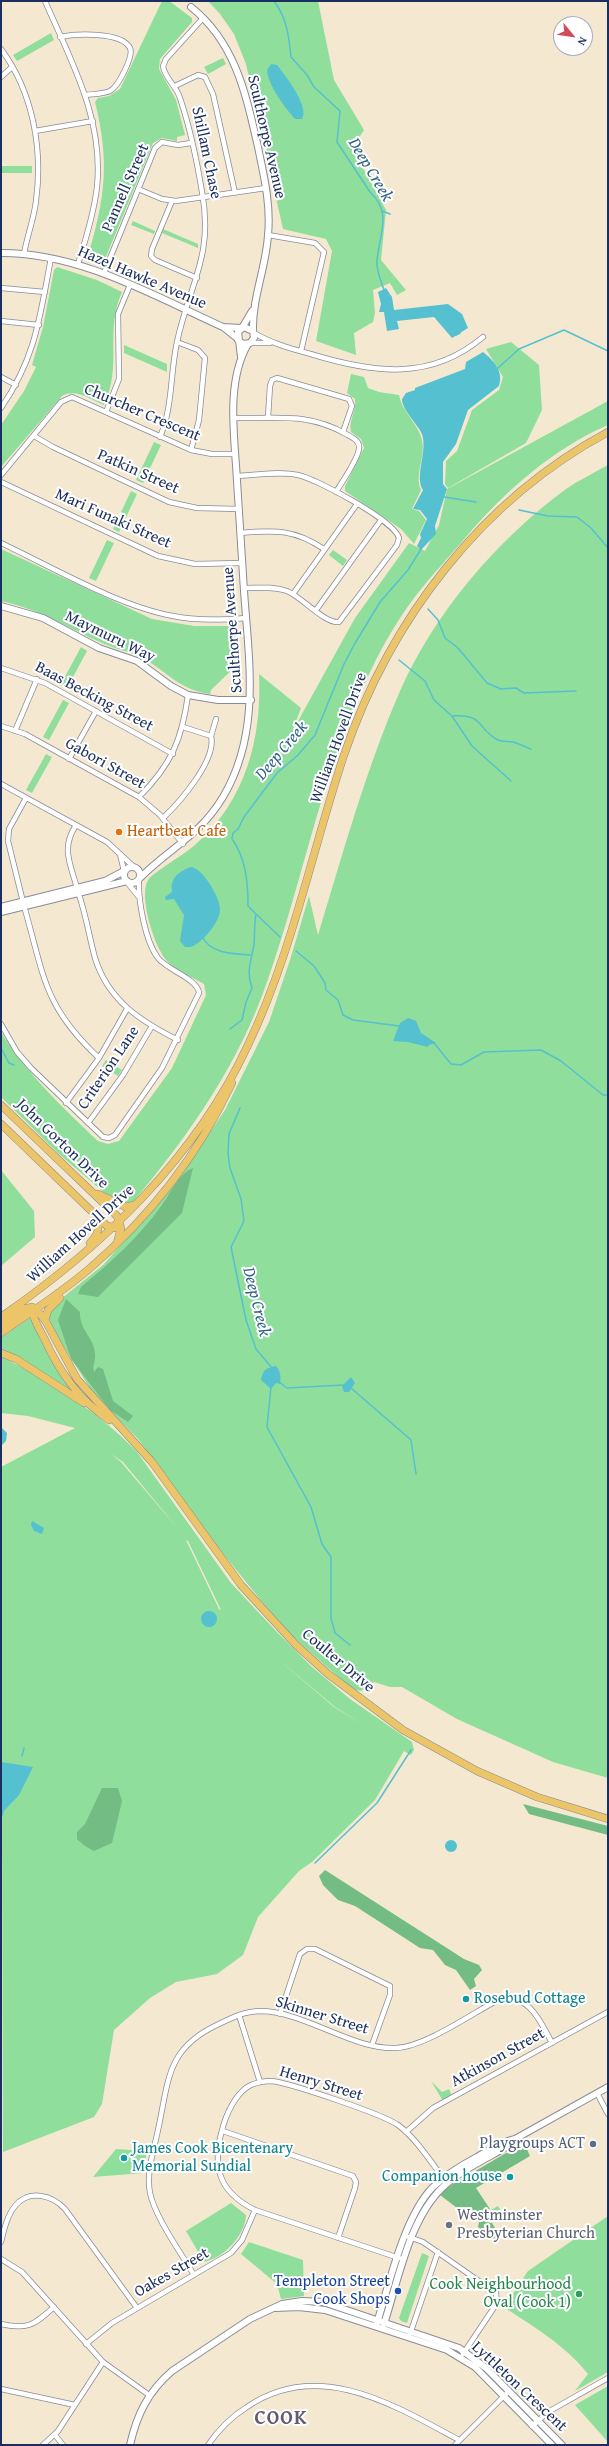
<!DOCTYPE html>
<html>
<head>
<meta charset="utf-8">
<style>
  body { margin:0 }
  #map { position:relative; width:609px; height:2446px; overflow:hidden; background:#f5e8d1; font-family:"Gentium Book Plus",serif }
  canvas { display:block }
  .frame { position:absolute; inset:0; border:2px solid #1b2f5e; pointer-events:none }
  .north { position:absolute; left:553px; top:16px; width:40px; height:40px; box-sizing:border-box; background:#fff; border:1px solid #a4acbf; border-radius:50%; rotate:119deg; font-size:11px; font-weight:700; line-height:16px; text-align:center; color:#1b2f5e }
  .north::after { content:''; display:block; margin:auto; width:14px; height:18px; background:#d1495b; clip-path:polygon(50% 0,100% 100%,50% 72%,0 100%) }
</style>
</head>
<body>
<div id="map">
<canvas width="609" height="2446"></canvas>
<div class="frame"></div>
<div class="north">N</div>
</div>
<script>
const context = document.querySelector('canvas').getContext('2d');
context.lineJoin = 'round';
function fillPath(path, color) {
  context.fillStyle = color;
  context.fill(path, 'evenodd');
}
function stroke(path, color, width, dash) {
  context.strokeStyle = color;
  context.lineWidth = width;
  context.lineCap = dash ? 'butt' : 'round';
  context.setLineDash(dash || []);
  context.stroke(path);
}
function label(font, color, halo, rows, align = 'center') {
  context.font = font + ' "Gentium Book Plus",serif';
  context.lineWidth = 4;
  context.setLineDash([]);
  context.textBaseline = 'middle';
  context.strokeStyle = halo;
  context.fillStyle = color;
  for (const [text, x, y, turn = 0] of rows) {
    context.save();
    context.translate(x, y);
    context.rotate((+turn || 0) * Math.PI / 180);
    context.textAlign = isNaN(turn) ? turn : align;
    if (halo) context.strokeText(text, 0, 0);
    context.fillText(text, 0, 0);
    context.restore();
  }
}
const green = new Path2D(`
  M162,1H169L192,18V22L160,59L159,69L176,100L185,135L177,137V141L162,138L153,143L103,264L89,259L88,256C105,198 110,162 95,102L98,98L109,96L120,89Z
  M208,1H318L334,80L364,130L352,148L386,210L381,260L406,290L397,295L390,283L373,290L375,313L373,322L354,333L356,355L316,341L332,251L326,239L283,229L246,64L234,34L220,14Z
  M51,33L54,40L17,61L13,55Z
  M223,58L226,64L208,74L204,67Z
  M1,166H32V173H1Z
  M133,221L155,231L154,234L131,225Z
  M163,229L198,244V248L162,233Z
  M57,267L97,280L122,292C104,333 123,365 104,405C91,400 76,388 62,396L1,467V425L24,391L36,367L32,365L43,327L54,270Z
  M511,342L539,365L542,410L526,443L448,488L445,484L446,461L457,451L472,410L499,390L503,377L486,349Z
  M124,345L167,364V372L124,353Z
  M351,374L364,377L368,388L379,392L399,395C402,412 418,423 422,440C426,457 414,474 421,490L412,509L419,511L426,520L414,544L401,529L345,491V486L364,448L361,439L351,432C348,421 357,410 355,399L347,393Z
  M608,401V425C554,448 504,492 466,537C449,557 430,577 414,598C399,618 384,643 373,666C323,765 304,878 267,982C239,1064 189,1135 134,1201L130,1204L108,1196L59,1154L1,1097V1032C27,1074 62,1107 98,1141L108,1144L119,1141L172,1068L206,995L204,984C192,977 178,972 168,962C155,950 138,896 148,880C152,873 187,853 196,844C246,800 262,738 259,674L301,708L292,732L355,618L409,543L425,551L439,525L447,489Z
  M154,442L161,445L143,483L136,480Z
  M608,465V1778L553,1762L457,1719L402,1687H390L374,1682L361,1691L352,1689L291,1635L263,1603L220,1550L138,1439L93,1393L59,1339L48,1317L56,1303L103,1265L167,1194L225,1110L269,1022L290,960L309,896L318,935C343,853 366,769 400,691C435,612 497,540 566,489C579,480 594,473 608,465Z
  M131,491L137,494L119,532L113,529Z
  M107,540L114,543L96,581L89,578Z
  M1,549L152,619L194,626H235L238,629L240,662L211,690L210,694C179,690 167,671 142,658C129,651 115,649 102,643C65,626 41,610 1,601Z
  M333,550L347,560L343,566L329,555Z
  M81,647L87,651L67,688L61,684Z
  M63,700L69,703L49,740L43,737Z
  M46,754L52,757L32,793L26,790Z
  M106,1060L122,1070L118,1076L102,1066Z
  M1,1170L34,1211L35,1237L1,1266Z
  M30,1318L71,1390L1,1351V1338Z
  M1,1357C45,1377 105,1417 137,1452L231,1583L275,1630L311,1666L350,1699L412,1742L414,1750L411,1755L404,1751L375,1800L312,1862L299,1871L258,1917L243,1955L217,1974L176,1982L150,1998L114,2030L102,2104L94,2117L3,2152L1,1467L75,1428L28,1416L1,1413ZM111,1454L123,1462L179,1530L121,1462ZM186,1540L188,1541L221,1610L219,1609ZM272,1654L335,1707L364,1725L334,1707Z
  M431,2081L442,2092L449,2089L452,2096L443,2101Z
  M116,2149L147,2151L143,2173L93,2177Z
  M231,2203L246,2215C246,2234 224,2258 204,2262L186,2231Z
  M498,2206L502,2213L487,2223L482,2215Z
  M608,2216V2372L575,2391L588,2374C564,2344 535,2328 504,2307L528,2271Z
  M249,2242L303,2260L304,2296L281,2299L277,2284L241,2254Z
  M422,2253L429,2256L407,2323L401,2321L399,2318Z
  M608,2386V2442L575,2405Z`);
const forest = new Path2D(`
  M193,1168L182,1213L98,1297L78,1294L81,1287C111,1262 139,1237 162,1205C170,1194 180,1172 193,1168Z
  M66,1299L80,1312C79,1330 94,1337 95,1354C96,1361 92,1365 94,1372L98,1367L103,1369L113,1401L133,1416L128,1422L110,1410L71,1359L58,1320Z
  M102,1788H118L122,1801L112,1843L94,1851L85,1846L77,1839V1832L85,1824Z
  M523,1804L608,1826V1835L529,1814Z
  M325,1870L464,1959L479,1965L482,1970L474,1979L476,1986L470,1990L456,1970L445,1965L433,1950L420,1948L355,1906L338,1900L323,1885L319,1876Z
  M525,2145L530,2156L476,2188L490,2209L482,2212L485,2222L492,2223L498,2233V2240H495L478,2227L480,2217L475,2212L464,2208L461,2211L440,2195L448,2187L506,2153L513,2154Z`);
const water = new Path2D(`
  M271,64L277,65C285,75 310,107 302,119H295C285,108 268,85 267,70Z
  M386,288L392,297L394,310L448,304L462,314L468,328L452,338L434,317L397,321L399,329L387,331L384,312H379L381,304L378,292Z
  M483,352C493,360 504,371 499,386L468,410L456,444L443,462V484L447,489L435,526L436,534L421,550L417,546L421,538L420,534L427,519L420,510L413,509L423,490C414,476 428,452 422,434C417,423 402,410 402,399L406,393L415,390V388L465,369L466,362Z
  M190,867C202,866 221,899 220,910C220,922 202,943 191,947H185L180,941L184,915L174,899L166,900L165,897L172,892C170,876 180,872 190,867Z
  M408,1018L416,1021L421,1033L436,1043L429,1045L428,1047L408,1042L393,1041L400,1023Z
  M276,1366C281,1372 281,1377 280,1384L276,1383L271,1389L261,1380C263,1370 265,1368 276,1366Z
  M351,1377L355,1383L349,1392H344L342,1386Z
  M1,1427L7,1433L6,1441L1,1446Z
  M32,1521L44,1528L42,1534L34,1531L31,1525Z
  M201 1619a8 8 0 1 1 16 0a8 8 0 1 1-16 0Z
  M1,1762L33,1767L19,1795L2,1813Z
  M445 1846a6 6 0 1 1 12 0a6 6 0 1 1-12 0Z`);
const stream = new Path2D(`
  M274,1C287,18 289,37 291,57L307,75L314,87L340,111L337,142L370,192C393,213 379,234 377,261C376,270 381,281 384,290
  M382,211L390,214
  M456,335L460,333
  M498,368L519,349L564,330L608,351
  M444,497L476,502
  M519,510L548,516L577,517L591,528L608,548
  M428,609L438,620L445,638L458,648L487,683L501,689L516,688L524,693L576,691
  M399,660L425,681L434,700L452,716L472,746L511,781
  M452,716C486,714 476,729 498,740C502,742 509,741 513,742C520,744 526,747 531,749
  M256,914L280,937
  M202,936C210,954 234,954 250,955
  M296,951L314,966L325,983L326,990L338,1000L343,1015L353,1020L399,1026
  M230,1029L242,1020L246,1002L252,988C246,972 251,961 254,945C255,935 254,924 256,914L248,906C248,883 246,858 232,839L233,833L238,829L244,817L277,773L298,755L315,735L344,664L354,645L380,602L408,570L421,549
  M434,1043L451,1064L461,1065L484,1052L541,1050L561,1061L603,1095H608
  M1,1048L9,1063L14,1065
  M240,1108L229,1134L228,1154L230,1168L241,1199L244,1221L231,1247L246,1320L256,1349L272,1368
  M279,1382L287,1388L343,1385
  M271,1387L267,1427L311,1507L322,1544L331,1557V1618L335,1633L350,1645
  M351,1388L411,1440L416,1474
  M22,1756L24,1748
  M1,1818L3,1812
  M315,1863L377,1803L411,1750
  M1,1922V1940`);
const minor = new Path2D(`
  M45,1C71,61 104,119 97,187C94,213 86,239 78,264
  M60,37C75,34 121,31 130,48C134,56 118,87 110,91C103,94 94,94 86,95
  M1,49C33,92 43,149 36,201C34,219 27,236 24,254
  M1,77L12,67
  M175,86L198,75L205,77L213,94L235,193
  M35,131L93,121
  M138,189L162,199L176,201L266,188
  M172,201L152,249L151,256L155,260L197,278
  M268,235L315,243L324,252L301,351
  M104,273L155,148L162,142L178,145L191,143
  M1,288L45,292
  M1,321L39,325
  M254,333C273,344 293,349 314,355C374,373 431,381 483,337
  M177,342L198,350L205,358L199,420L191,450
  M250,343H270
  M1,377L16,385
  M1,408C36,357 40,316 51,258
  M106,412L119,379L118,314L130,285
  M268,417L270,386L272,380L277,378L349,399L352,406L343,432
  M234,418C276,419 307,412 346,434C351,437 360,440 359,448C359,458 342,482 336,492
  M34,436L53,447L169,502L197,508L239,509
  M160,437C173,407 170,374 177,342C189,285 214,256 202,192C197,161 190,128 180,98C177,87 164,77 163,66L166,59L203,18
  M1,475L61,402L72,397L191,450L212,454H235
  M237,476C257,475 279,471 298,475C317,479 395,521 399,538L397,545L339,622C325,624 302,597 287,591C273,586 258,588 244,588
  M1,482L158,556L195,564L242,563
  M240,533C275,530 294,529 324,549
  M1,543C52,567 118,606 173,616C196,621 222,620 246,618
  M293,594L357,504
  M316,610L381,520
  M1,668L45,683L173,754
  M1,726L25,734L139,797L160,815L183,844
  M15,731L37,679
  M211,736L216,719
  M69,759L96,711
  M1,784L107,842L134,867
  M139,797C171,765 182,740 188,695
  M163,818C179,803 217,760 211,736L183,727
  M76,825C61,848 70,863 77,888
  M120,854L124,871
  M127,882L138,896
  M78,892C86,914 89,936 95,958C108,1000 140,1021 178,1040
  M23,902L8,841L9,829L26,798
  M24,906C44,975 43,1006 99,1058
  M1,1024L17,1052L31,1068L103,1137L109,1138L115,1135L162,1068L199,993C198,979 167,970 158,958C145,941 138,900 139,879
  M66,1103L99,1058L127,1009
  M88,1123L123,1075L152,1026
  M280,2014L300,1954L307,1949H315L390,1986V1995L372,2045
  M239,2015L260,2082
  M597,2093L608,2114
  M223,2131L353,2176L356,2182L355,2188L338,2238
  M406,2132L433,2108L608,2012
  M409,2237L423,2242L496,2293L497,2303L463,2354
  M1,2242C4,2230 7,2216 15,2206C29,2189 52,2195 65,2209L137,2308
  M399,2258L255,2210C239,2202 225,2191 220,2174C212,2150 227,2096 251,2085C258,2082 265,2081 272,2081C293,2084 382,2114 398,2125C417,2139 432,2164 447,2183
  M1,2259L22,2272L103,2362L149,2395
  M194,2275C181,2253 155,2217 150,2193C146,2172 154,2150 158,2130C169,2080 166,2048 219,2024C233,2017 245,2011 262,2011C305,2012 353,2050 396,2048C424,2047 470,2015 496,2001C527,1990 540,2020 552,2043
  M1,2324C28,2330 34,2325 54,2307
  M410,2334L438,2252
  M86,2344L112,2323L231,2253L242,2240L255,2210
  M1,2389L75,2405
  M532,2426L548,2412L608,2378
  M55,2435L63,2445
  M43,2445L58,2431L103,2362
  M208,2445C219,2429 231,2417 247,2407C318,2358 394,2405 459,2440
  M455,2445L509,2391`);
const tertiary = new Path2D(`
  M191,7C236,43 246,95 258,147C264,176 271,205 268,235C266,268 252,298 253,331
  M1,253C81,253 152,295 223,327L238,339
  M223,327L241,328
  M242,328L252,311
  M238,340L243,344L250,343L254,338L253,331L244,327L238,332L241,357
  M1,606L43,618L99,648L137,661L171,686L188,695L218,700H251
  M124 875a8 8 0 1 1 16 0a8 8 0 1 1-16 0Z
  M140,878C169,848 199,837 223,797C261,733 249,662 244,591C241,549 239,507 236,465C233,426 228,378 248,344
  M1,907L105,881L124,871
  M1,912L127,881
  M275,2308L299,2307L325,2310L447,2350L475,2367L552,2445
  M384,2324C398,2281 409,2219 443,2187C461,2170 486,2159 508,2146L515,2139
  M376,2326C389,2286 403,2219 432,2188C445,2175 460,2166 477,2157C489,2150 501,2142 515,2139L608,2087
  M130,2445C137,2414 148,2392 172,2371L250,2319L282,2304L302,2301L323,2302L459,2348L486,2368L562,2445`);
const primary = new Path2D(`
  M1,1105L117,1216L121,1228L117,1243
  M1,1124L107,1226L117,1228
  M98,1194L126,1207L135,1205
  M90,1243C98,1235 101,1227 96,1217
  M32,1307L36,1309L45,1320L77,1379L152,1462L241,1585L296,1645L328,1674L403,1730L477,1771L537,1797L608,1819
  M32,1309C33,1319 39,1329 44,1338C59,1371 78,1399 109,1420
  M1,1317C103,1246 195,1159 248,1045C292,953 312,851 344,755C390,620 481,500 608,432
  M45,1320L48,1310L60,1298
  M1,1325L24,1309L32,1307
  M1,1333C31,1312 61,1293 89,1269C150,1217 198,1155 232,1083
  M1,1353L16,1359L84,1403`);
const markers = [
  [119,832,4,"#e8710a"],
  [466,1999,4,"#0f9aa8"],
  [593,2144,4,"#5c6f8a"],
  [124,2158,4,"#0f9aa8"],
  [510,2177,4,"#0f9aa8"],
  [449,2225,4,"#6b7280"],
  [398,2291,4,"#1a4fb4"],
  [579,2294,4,"#2e9e5b"]
];
const streetNames = [
  ["Sculthorpe Avenue",266,137,77],
  ["Shillam Chase",206,153,78],
  ["Pannell Street",126,188,-66],
  ["Hazel Hawke Avenue",142,278,23],
  ["Churcher Crescent",142,413,23],
  ["Patkin Street",138,472,24],
  ["Mari Funaki Street",113,519,24],
  ["Sculthorpe Avenue",233,630,-94],
  ["Maymuru Way",110,637,26],
  ["Baas Becking Street",94,697,28],
  ["William Hovell Drive",339,738,-70],
  ["Gabori Street",105,764,29],
  ["Criterion Lane",109,1068,-56],
  ["John Gorton Drive",62,1144,44],
  ["William Hovell Drive",81,1234,-42],
  ["Coulter Drive",338,1661,40],
  ["Skinner Street",322,2016,17],
  ["Atkinson Street",498,2058,-29],
  ["Henry Street",321,2084,17],
  ["Oakes Street",172,2273,-30],
  ["Lyttleton Crescent",519,2387,43]
];
const foodNames = [
  ["Heartbeat Cafe",127,832]
];
const cultureNames = [
  ["Rosebud Cottage",474,1999],
  ["James Cook Bicentenary",132,2149],
  ["Memorial Sundial",132,2167],
  ["Companion house",502,2177,"right"]
];
const serviceNames = [
  ["Playgroups ACT",585,2144]
];
const worshipNames = [
  ["Westminster",457,2216],
  ["Presbyterian Church",457,2234]
];
const transitNames = [
  ["Templeton Street",390,2282],
  ["Cook Shops",390,2300]
];
const leisureNames = [
  ["Cook Neighbourhood",571,2285],
  ["Oval (Cook 1)",571,2303]
];
const waterNames = [
  ["Deep Creek",370,170,59],
  ["Deep Creek",282,751,-50],
  ["Deep Creek",256,1302,76]
];
const districtNames = [
  ["COOK",281,2419]
];
fillPath(green, '#8fde9c');
fillPath(forest, '#73bd84');
fillPath(water, '#55c0cf');
stroke(stream, '#55c0cf', 1.5);
stroke(minor, '#888c98', 6);
stroke(tertiary, '#888c98', 8);
stroke(primary, '#888c98', 8);
stroke(minor, '#fff', 4.5);
stroke(tertiary, '#fff', 6);
stroke(primary, '#ecc569', 7);
for (const [x, y, r, color] of markers) {
  const dot = new Path2D();
  dot.arc(x, y, r, 0, 2 * Math.PI);
  context.fillStyle = color;
  context.fill(dot);
  stroke(dot, '#fff', 1.5);
}
label('16px', '#1b2f5e', '#fff', streetNames);
label('16px', '#c56008', '#fff', foodNames, 'left');
label('16px', '#0d838f', '#fff', cultureNames, 'left');
label('16px', '#4e5e75', '#fff', serviceNames, 'right');
label('16px', '#5b616d', '#fff', worshipNames, 'left');
label('16px', '#164399', '#fff', transitNames, 'right');
label('16px', '#27864d', '#fff', leisureNames, 'right');
label('italic 17px', '#2f6286', '#fff', waterNames);
context.letterSpacing = '1px';
label('bold 20px', '#615c6f', '#fff', districtNames);
context.letterSpacing = '0px';
</script>
</body>
</html>
